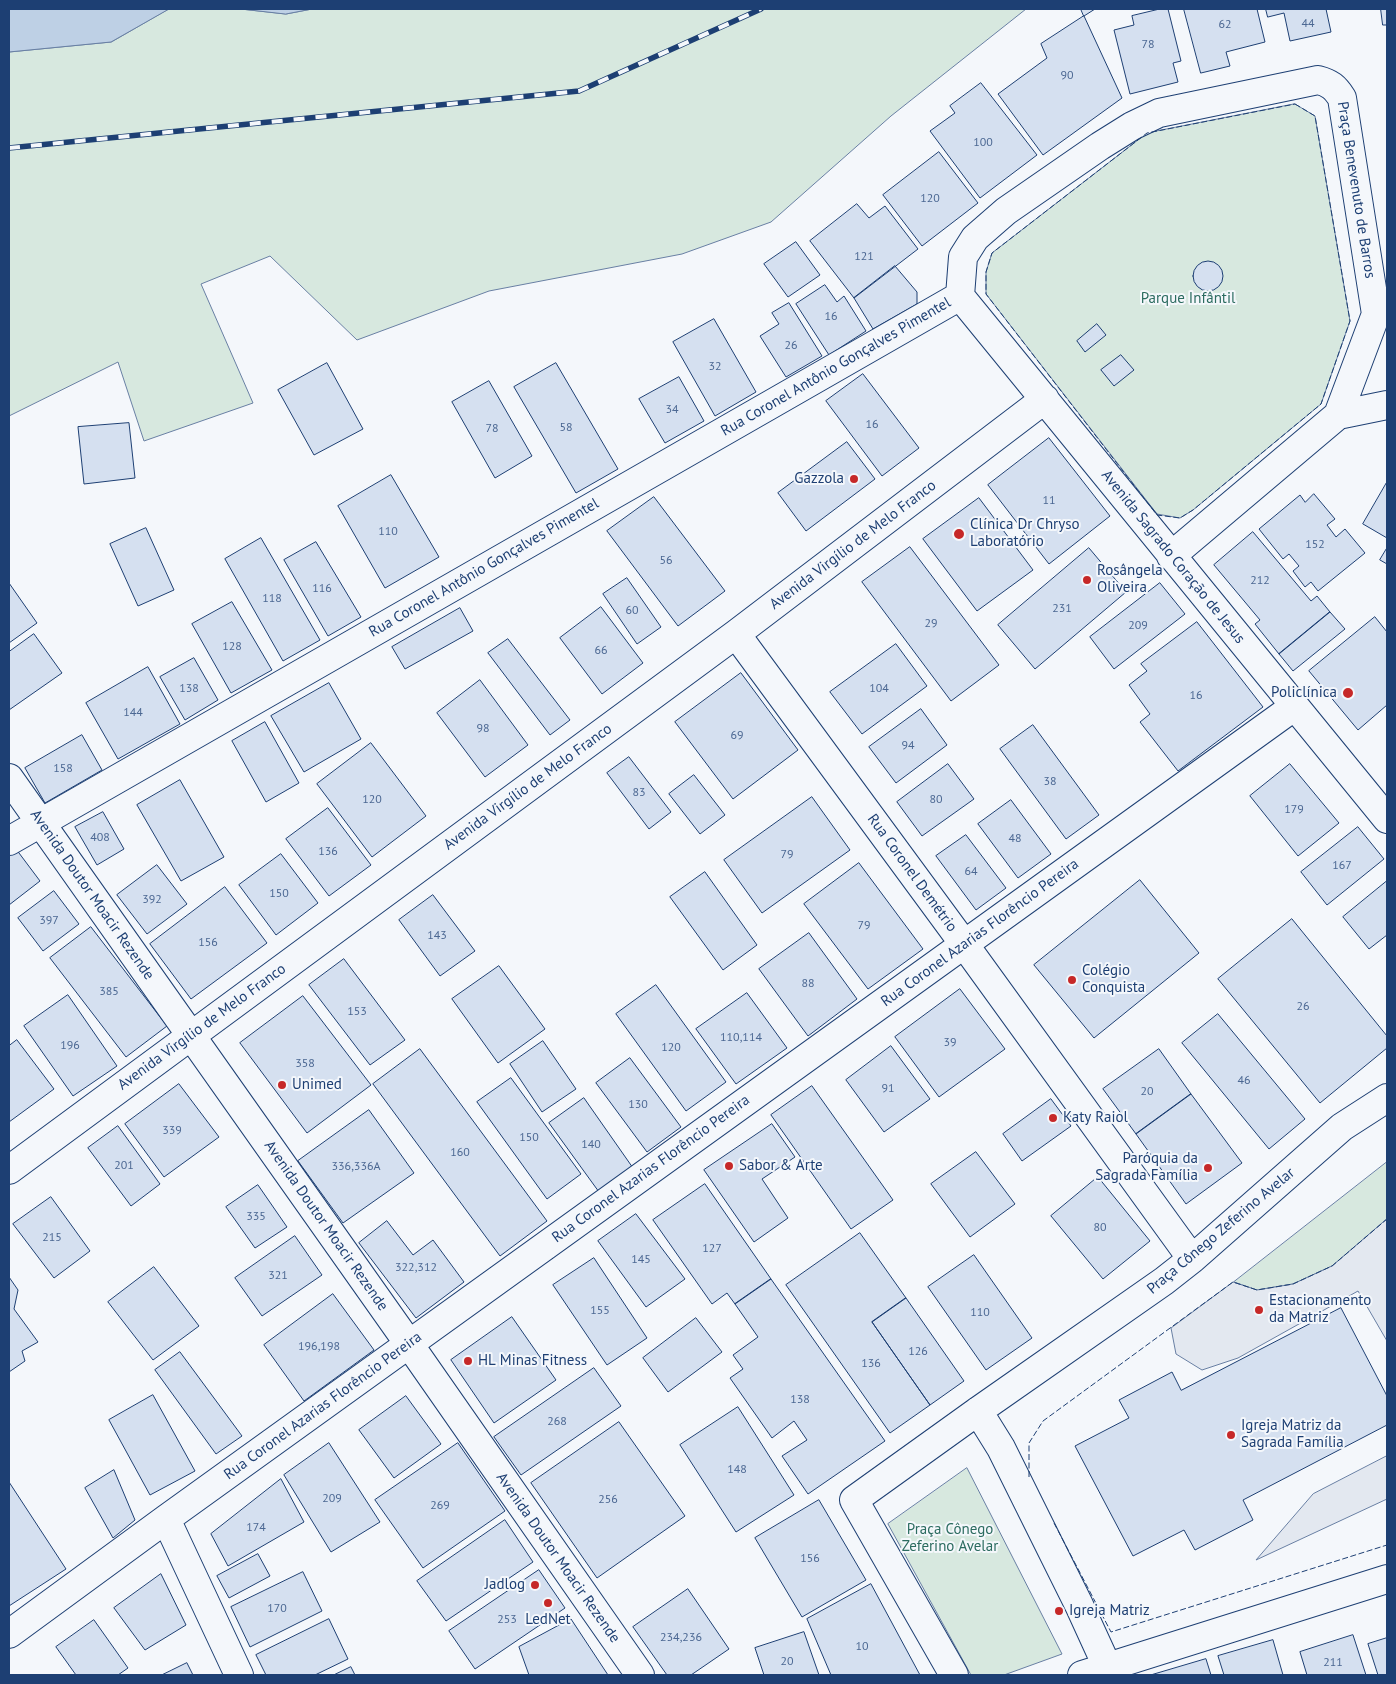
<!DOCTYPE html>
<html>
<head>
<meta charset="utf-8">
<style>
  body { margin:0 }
  #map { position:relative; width:1396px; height:1684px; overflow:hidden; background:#f4f7fb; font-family:"PT Sans",sans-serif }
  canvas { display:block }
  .frame { position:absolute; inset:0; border:10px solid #1d3f73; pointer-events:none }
</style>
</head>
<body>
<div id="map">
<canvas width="1396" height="1684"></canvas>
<div class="frame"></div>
</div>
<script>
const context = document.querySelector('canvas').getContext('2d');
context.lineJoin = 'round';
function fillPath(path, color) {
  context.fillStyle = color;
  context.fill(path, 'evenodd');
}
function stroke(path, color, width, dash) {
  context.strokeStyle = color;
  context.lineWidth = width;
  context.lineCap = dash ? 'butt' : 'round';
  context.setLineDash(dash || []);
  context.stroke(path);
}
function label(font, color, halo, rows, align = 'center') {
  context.font = font + ' "PT Sans",sans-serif';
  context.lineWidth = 4;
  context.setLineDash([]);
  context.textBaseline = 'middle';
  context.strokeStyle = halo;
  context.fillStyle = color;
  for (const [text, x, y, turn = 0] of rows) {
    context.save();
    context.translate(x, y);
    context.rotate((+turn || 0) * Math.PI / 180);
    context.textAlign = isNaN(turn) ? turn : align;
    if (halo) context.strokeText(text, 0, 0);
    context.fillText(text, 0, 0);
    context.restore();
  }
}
const green = new Path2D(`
  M169,9H241L286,14L312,9H1026L891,116L771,222L682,254L489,291L357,340L270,256L201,284L253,403L144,441L118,362L9,416V52L111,42Z
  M1295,104L1315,116L1350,321L1321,404L1193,510L1180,518L1157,514L986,294V272L992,253L1147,133Z
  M1387,1162V1219L1332,1266L1293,1284L1257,1290L1234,1282Z
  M967,1468L1062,1654L1004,1675H971L888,1524Z`);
const parking = new Path2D(`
  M1387,1219V1341L1358,1291L1238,1358L1202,1370L1176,1354L1171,1328L1233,1282L1257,1290L1293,1284L1332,1266Z
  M1387,1456V1499L1256,1560L1313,1494Z`);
const water = new Path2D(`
  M9,9H169L111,42L9,52Z
  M241,9H312L286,14Z`);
const building = new Path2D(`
  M1081,9H1095L1084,16Z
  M1160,9H1168L1181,61L1173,63L1178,82L1130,94L1114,30L1134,25L1132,16Z
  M1184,9H1257L1265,42L1226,52L1230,66L1201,73Z
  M1266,9H1326L1331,32L1290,41L1284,13L1268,17Z
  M1381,9H1387V25H1383Z
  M1084,16L1122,98L1043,155L998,94L1047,58L1041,44Z
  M981,83L1037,155L980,198L930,131L955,113L950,106Z
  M939,152L978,203L922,246L883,195Z
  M857,204L869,218L885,206L918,249L854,298L810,241Z
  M796,242L820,275L788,297L764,264Z
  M1193 276a15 15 0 1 1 30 0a15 15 0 1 1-30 0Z
  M895,266L917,292V304L873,329L854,298Z
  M825,285L837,302L844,296L866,331L829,355L796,304Z
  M789,303L822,356L786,377L760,336L779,324L772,313Z
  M714,319L756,392L715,416L673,342Z
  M1097,324L1106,335L1085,352L1077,341Z
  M1121,355L1134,370L1114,386L1101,370Z
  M327,363L363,429L314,455L278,390Z
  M556,363L618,469L576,493L514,387Z
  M863,374L919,448L882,476L826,401Z
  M679,377L704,421L665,443L639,399Z
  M489,381L532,456L495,478L452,402Z
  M129,423L135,478L84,484L78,427Z
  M1049,438L1110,516L1049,564L988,485Z
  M847,442L875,479L806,531L778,493Z
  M391,475L439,557L385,588L338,506Z
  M1387,482V538L1363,524Z
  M1314,494L1335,519L1327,525L1336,537L1345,529L1365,553L1318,591L1311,582L1305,587L1293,571L1299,566L1289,554L1283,559L1259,529L1300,495L1305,502Z
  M654,497L725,591L678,626L607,531Z
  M979,498L1033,570L977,611L923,539Z
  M146,528L174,590L138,606L110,544Z
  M1253,532L1311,601L1317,596L1330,612L1279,654L1255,624L1260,620L1214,565Z
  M261,538L320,640L283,661L225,559Z
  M316,542L361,617L328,636L284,560Z
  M910,547L999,665L951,701L862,582Z
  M1089,548L1126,592L1035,669L998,625Z
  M1387,548V564L1380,560Z
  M627,578L661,627L637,644L603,594Z
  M9,583L37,623L9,643Z
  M1160,583L1185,614L1114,669L1090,637Z
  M232,602L272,670L231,693L192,624Z
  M601,607L643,663L602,694L560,638Z
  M460,608L473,631L405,669L392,647Z
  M1330,612L1345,629L1293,671L1279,654Z
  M1375,617L1387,632V705L1358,730L1309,671Z
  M1197,622L1263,707L1178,771L1140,722L1150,714L1129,685L1147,671L1141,664Z
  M34,634L62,673L9,710V652Z
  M508,639L570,720L550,735L488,653Z
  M896,644L927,686L862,734L830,692Z
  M194,658L218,700L185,720L160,677Z
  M148,667L180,724L118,759L86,703Z
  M741,673L798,750L733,799L675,722Z
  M480,680L528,745L485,777L437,713Z
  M329,683L361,739L304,772L271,716Z
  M921,709L947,745L896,783L869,747Z
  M265,722L299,783L266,802L232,741Z
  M1033,725L1099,815L1066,839L1000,749Z
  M82,735L102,770L45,803L25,768Z
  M371,743L426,816L372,857L317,784Z
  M629,757L671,812L649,829L607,773Z
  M948,764L974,799L922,836L897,802Z
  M1290,764L1339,823L1298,856L1250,796Z
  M694,775L725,815L700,834L669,794Z
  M180,780L224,857L181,881L137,805Z
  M812,797L850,850L762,913L724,860Z
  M1011,800L1051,854L1018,878L978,824Z
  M328,808L371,865L329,896L286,839Z
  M103,812L124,849L97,865L75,827Z
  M1358,827L1384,859L1327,905L1301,872Z
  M966,835L1006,888L976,910L936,856Z
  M16,849L40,881L9,905V854Z
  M281,854L318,903L276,935L239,885Z
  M859,863L923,949L868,989L804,904Z
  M157,865L187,904L147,934L117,895Z
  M705,872L757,945L723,970L670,897Z
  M1140,880L1199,953L1094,1038L1034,965Z
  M1387,881V935L1369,949L1343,917Z
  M225,887L267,943L191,999L150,944Z
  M54,891L79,924L43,951L18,918Z
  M433,895L475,951L440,976L399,920Z
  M1292,919L1387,1036V1048L1320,1103L1218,979Z
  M91,927L167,1026L126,1057L50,958Z
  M809,933L857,999L808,1036L759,969Z
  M344,959L405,1040L370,1065L309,985Z
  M499,966L545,1029L498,1063L452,999Z
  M656,985L726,1082L686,1111L616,1014Z
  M960,989L1005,1049L939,1097L895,1037Z
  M747,993L787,1048L736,1084L696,1029Z
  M68,995L117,1066L73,1096L24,1026Z
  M303,996L371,1085L307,1133L240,1043Z
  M1218,1014L1305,1119L1269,1149L1182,1043Z
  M17,1040L54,1089L9,1122V1046Z
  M543,1041L576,1089L542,1112L510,1064Z
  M891,1046L930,1099L884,1132L846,1080Z
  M420,1049L547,1221L500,1256L373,1084Z
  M1159,1049L1191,1094L1136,1134L1103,1089Z
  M630,1058L681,1127L647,1152L596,1083Z
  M511,1078L581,1174L547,1199L477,1102Z
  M179,1084L219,1137L164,1177L125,1124Z
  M812,1086L893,1200L851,1229L771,1115Z
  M1191,1094L1242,1163L1186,1204L1136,1134Z
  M584,1098L633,1168L599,1192L549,1123Z
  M1051,1099L1071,1126L1022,1161L1003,1134Z
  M369,1110L414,1173L343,1223L298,1161Z
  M772,1124L795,1157L762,1179L788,1218L754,1242L704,1170Z
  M118,1126L160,1184L131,1206L88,1148Z
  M976,1152L1015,1204L970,1237L931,1184Z
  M1098,1177L1150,1241L1103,1279L1051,1216Z
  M705,1184L771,1279L735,1304L727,1293L712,1304L653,1220Z
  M258,1185L287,1227L255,1248L226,1207Z
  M51,1197L90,1251L54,1278L13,1224Z
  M636,1214L685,1279L646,1307L598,1241Z
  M387,1221L413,1255L433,1240L464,1282L416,1318L359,1243Z
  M860,1233L906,1298L872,1322L930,1405L890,1433L786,1285Z
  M295,1236L322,1275L262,1316L235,1278Z
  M974,1255L1032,1338L986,1370L928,1287Z
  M594,1258L647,1338L607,1365L553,1285Z
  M154,1267L199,1326L153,1360L108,1302Z
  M9,1277L18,1290L14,1309L38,1342L22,1351L25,1361L9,1372Z
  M771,1279L885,1441L808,1494L782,1456L807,1440L794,1421L772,1438L730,1378L743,1369L733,1355L758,1337L735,1304Z
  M333,1294L374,1350L304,1401L264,1345Z
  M906,1298L964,1381L930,1405L872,1322Z
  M1341,1308L1387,1396V1425L1243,1500L1253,1520L1195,1550L1184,1530L1133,1556L1075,1446L1129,1418L1119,1400L1172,1372L1181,1390Z
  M512,1317L556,1380L494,1423L451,1360Z
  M696,1318L722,1352L668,1392L643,1358Z
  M180,1352L242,1436L216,1454L155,1370Z
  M594,1368L621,1406L521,1475L494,1437Z
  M153,1395L195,1471L150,1495L109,1420Z
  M406,1396L441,1444L394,1478L359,1430Z
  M738,1407L794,1495L736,1532L680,1445Z
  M619,1422L685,1516L597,1578L531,1483Z
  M329,1443L380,1522L331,1552L284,1475Z
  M458,1443L505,1511L423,1568L375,1500Z
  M114,1470L135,1520L113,1538L85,1488Z
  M281,1479L304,1522L228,1566L211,1534Z
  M9,1482L66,1569L9,1606Z
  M819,1500L866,1580L802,1617L755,1538Z
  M505,1520L533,1562L446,1621L417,1581Z
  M258,1554L270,1576L229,1598L217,1576Z
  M539,1570L565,1608L475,1669L449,1631Z
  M303,1572L322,1611L250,1647L231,1607Z
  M161,1574L186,1625L145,1650L114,1608Z
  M871,1584L920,1675H831L807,1619Z
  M688,1589L729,1649L691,1675H667L633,1627Z
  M329,1619L348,1659L315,1675H266L256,1655Z
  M571,1619L608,1675H529L519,1647Z
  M94,1620L128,1668L118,1675H76L56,1647Z
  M804,1632L819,1675H764L755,1648Z
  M1353,1635L1366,1675H1307L1300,1652Z
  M1387,1638V1675H1378L1368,1644Z
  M1273,1640L1283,1675H1224L1218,1656Z
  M1206,1659L1211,1675H1151Z
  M187,1663L193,1675H162Z
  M351,1667L355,1675H334Z`);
const minor = new Path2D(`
  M960,296L963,257L975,238L1006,211L1100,146L1132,126L1159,113L1318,80C1330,83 1335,87 1342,98L1376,314L1338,415L1171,556
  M960,296L1387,819
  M1338,415L1387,405
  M736,634L964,944L1192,1259
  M9,778L409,1344L640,1675
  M9,841L960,296
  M9,1170L736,634L1045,399
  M978,1411L1001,1448L1079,1605L1111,1675
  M166,1519L239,1675
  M9,1634L166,1519L1295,706
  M954,1675L854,1500L978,1411L1164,1281L1192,1259L1342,1127L1387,1098
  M1082,1675L1387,1579`);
const rail = new Path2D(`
  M9,148L579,91L761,9`);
const fence = new Path2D(`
  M1295,104L1315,116L1350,321L1321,404L1193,510L1180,518L1157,515L986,294V272L992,253L1147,133Z
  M1029,1477V1443L1043,1421L1218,1293L1233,1282L1257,1290L1293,1284L1332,1266L1387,1219
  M1054,1523L1111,1632L1387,1545`);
const markers = [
  [854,479,5,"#c62828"],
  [959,534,6,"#c62828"],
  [1087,580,5,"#c62828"],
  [1348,693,6,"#c62828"],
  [1072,980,5,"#c62828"],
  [282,1085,5,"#c62828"],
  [1053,1118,5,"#c62828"],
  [729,1166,5,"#c62828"],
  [1208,1168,5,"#c62828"],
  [1259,1310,5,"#c62828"],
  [468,1361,5,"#c62828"],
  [1231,1435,5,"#c62828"],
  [535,1585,5,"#c62828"],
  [548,1603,5,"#c62828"],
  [1059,1611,5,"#c62828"]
];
const numberNames = [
  ["44",1308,24],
  ["62",1225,25],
  ["78",1148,45],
  ["90",1067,76],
  ["100",983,143],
  ["120",930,199],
  ["121",864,257],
  ["16",831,317],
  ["26",791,346],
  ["32",715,367],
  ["34",672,410],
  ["16",872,425],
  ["58",566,428],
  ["78",492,429],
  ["11",1049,501],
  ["110",388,532],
  ["152",1315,545],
  ["56",666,561],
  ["212",1260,581],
  ["116",322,589],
  ["118",272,599],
  ["231",1062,609],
  ["60",632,611],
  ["29",931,624],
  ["209",1138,626],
  ["128",232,647],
  ["66",601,651],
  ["138",189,689],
  ["104",879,689],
  ["16",1196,696],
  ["144",133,713],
  ["98",483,729],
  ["69",737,736],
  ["94",908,746],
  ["158",63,769],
  ["38",1050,782],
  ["83",639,793],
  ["120",372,800],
  ["80",936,800],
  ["179",1294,810],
  ["408",100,838],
  ["48",1015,839],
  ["136",328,852],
  ["79",787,855],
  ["167",1342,866],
  ["64",971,872],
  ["150",279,894],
  ["392",152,900],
  ["397",49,921],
  ["79",864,926],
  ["143",437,936],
  ["156",208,943],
  ["88",808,984],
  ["385",109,992],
  ["26",1303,1007],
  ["153",357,1012],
  ["110,114",741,1038],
  ["39",950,1043],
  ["196",70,1046],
  ["120",671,1048],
  ["358",305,1064],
  ["46",1244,1081],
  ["91",888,1089],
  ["20",1147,1092],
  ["130",638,1105],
  ["339",172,1131],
  ["150",529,1138],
  ["140",591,1145],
  ["160",460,1153],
  ["201",124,1166],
  ["336,336A",356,1167],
  ["335",256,1217],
  ["80",1100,1228],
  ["215",52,1238],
  ["127",712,1249],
  ["145",641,1260],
  ["322,312",416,1268],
  ["321",278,1276],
  ["155",600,1311],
  ["110",980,1313],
  ["196,198",319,1347],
  ["126",918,1352],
  ["136",871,1364],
  ["138",800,1400],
  ["268",557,1422],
  ["148",737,1470],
  ["209",332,1499],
  ["256",608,1500],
  ["269",440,1506],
  ["174",256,1528],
  ["156",810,1559],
  ["170",277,1609],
  ["253",507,1620],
  ["234,236",681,1638],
  ["10",862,1647],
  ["20",787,1662],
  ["211",1333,1663]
];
const streetNames = [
  ["Praça Benevenuto de Barros",1356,190,81],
  ["Rua Coronel Antônio Gonçalves Pimentel",836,367,-30],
  ["Avenida Virgílio de Melo Franco",853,545,-37],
  ["Avenida Sagrado Coração de Jesus",1173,557,51],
  ["Rua Coronel Antônio Gonçalves Pimentel",484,568,-30],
  ["Avenida Virgílio de Melo Franco",528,787,-36],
  ["Rua Coronel Demétrio",912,873,54],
  ["Avenida Doutor Moacir Rezende",92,895,55],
  ["Rua Coronel Azarias Florêncio Pereira",980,933,-36],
  ["Avenida Virgílio de Melo Franco",202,1027,-36],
  ["Rua Coronel Azarias Florêncio Pereira",651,1169,-36],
  ["Avenida Doutor Moacir Rezende",326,1226,55],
  ["Praça Cônego Zeferino Avelar",1221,1231,-40],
  ["Rua Coronel Azarias Florêncio Pereira",323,1406,-36],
  ["Avenida Doutor Moacir Rezende",558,1558,55]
];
const parkNames = [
  ["Parque Infântil",1188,299],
  ["Praça Cônego",950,1530],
  ["Zeferino Avelar",950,1547]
];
const poiNames = [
  ["Gazzola",844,479,"right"],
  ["Clínica Dr Chryso",970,525],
  ["Laboratório",970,542],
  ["Rosângela",1097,571],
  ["Oliveira",1097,588],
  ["Policlínica",1337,693,"right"],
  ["Colégio",1082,971],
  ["Conquista",1082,988],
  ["Unimed",292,1085],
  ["Katy Raiol",1063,1118],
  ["Paróquia da",1198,1159,"right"],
  ["Sagrada Família",1198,1176,"right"],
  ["Sabor & Arte",739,1166],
  ["Estacionamento",1269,1301],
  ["da Matriz",1269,1318],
  ["HL Minas Fitness",478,1361],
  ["Igreja Matriz da",1241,1426],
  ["Sagrada Família",1241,1443],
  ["Jadlog",525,1585,"right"],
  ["Igreja Matriz",1069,1611],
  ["LedNet",548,1620,"center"]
];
fillPath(green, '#d7e8df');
stroke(green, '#687fa3', 1);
fillPath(parking, '#e3e8f0');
stroke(parking, '#687fa3', 1);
fillPath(water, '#bed0e5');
stroke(water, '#687fa3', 1);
fillPath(building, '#d5e0f0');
stroke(building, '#1d3f73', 1);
stroke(minor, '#1d3f73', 30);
stroke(minor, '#f4f7fb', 28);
stroke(rail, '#1d3f73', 5.5);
stroke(rail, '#f4f7fb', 4, [11]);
stroke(fence, '#1d3f73', 1, [6, 2.5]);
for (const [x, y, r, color] of markers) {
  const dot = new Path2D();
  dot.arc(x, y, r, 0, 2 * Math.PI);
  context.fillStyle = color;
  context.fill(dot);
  stroke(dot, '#f4f7fb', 2);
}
label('12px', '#4b6792', null, numberNames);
label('15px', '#1d3f73', '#f4f7fb', streetNames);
label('15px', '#2c6c60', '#f4f7fb', parkNames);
label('15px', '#1d3f73', '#f4f7fb', poiNames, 'left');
</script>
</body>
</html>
